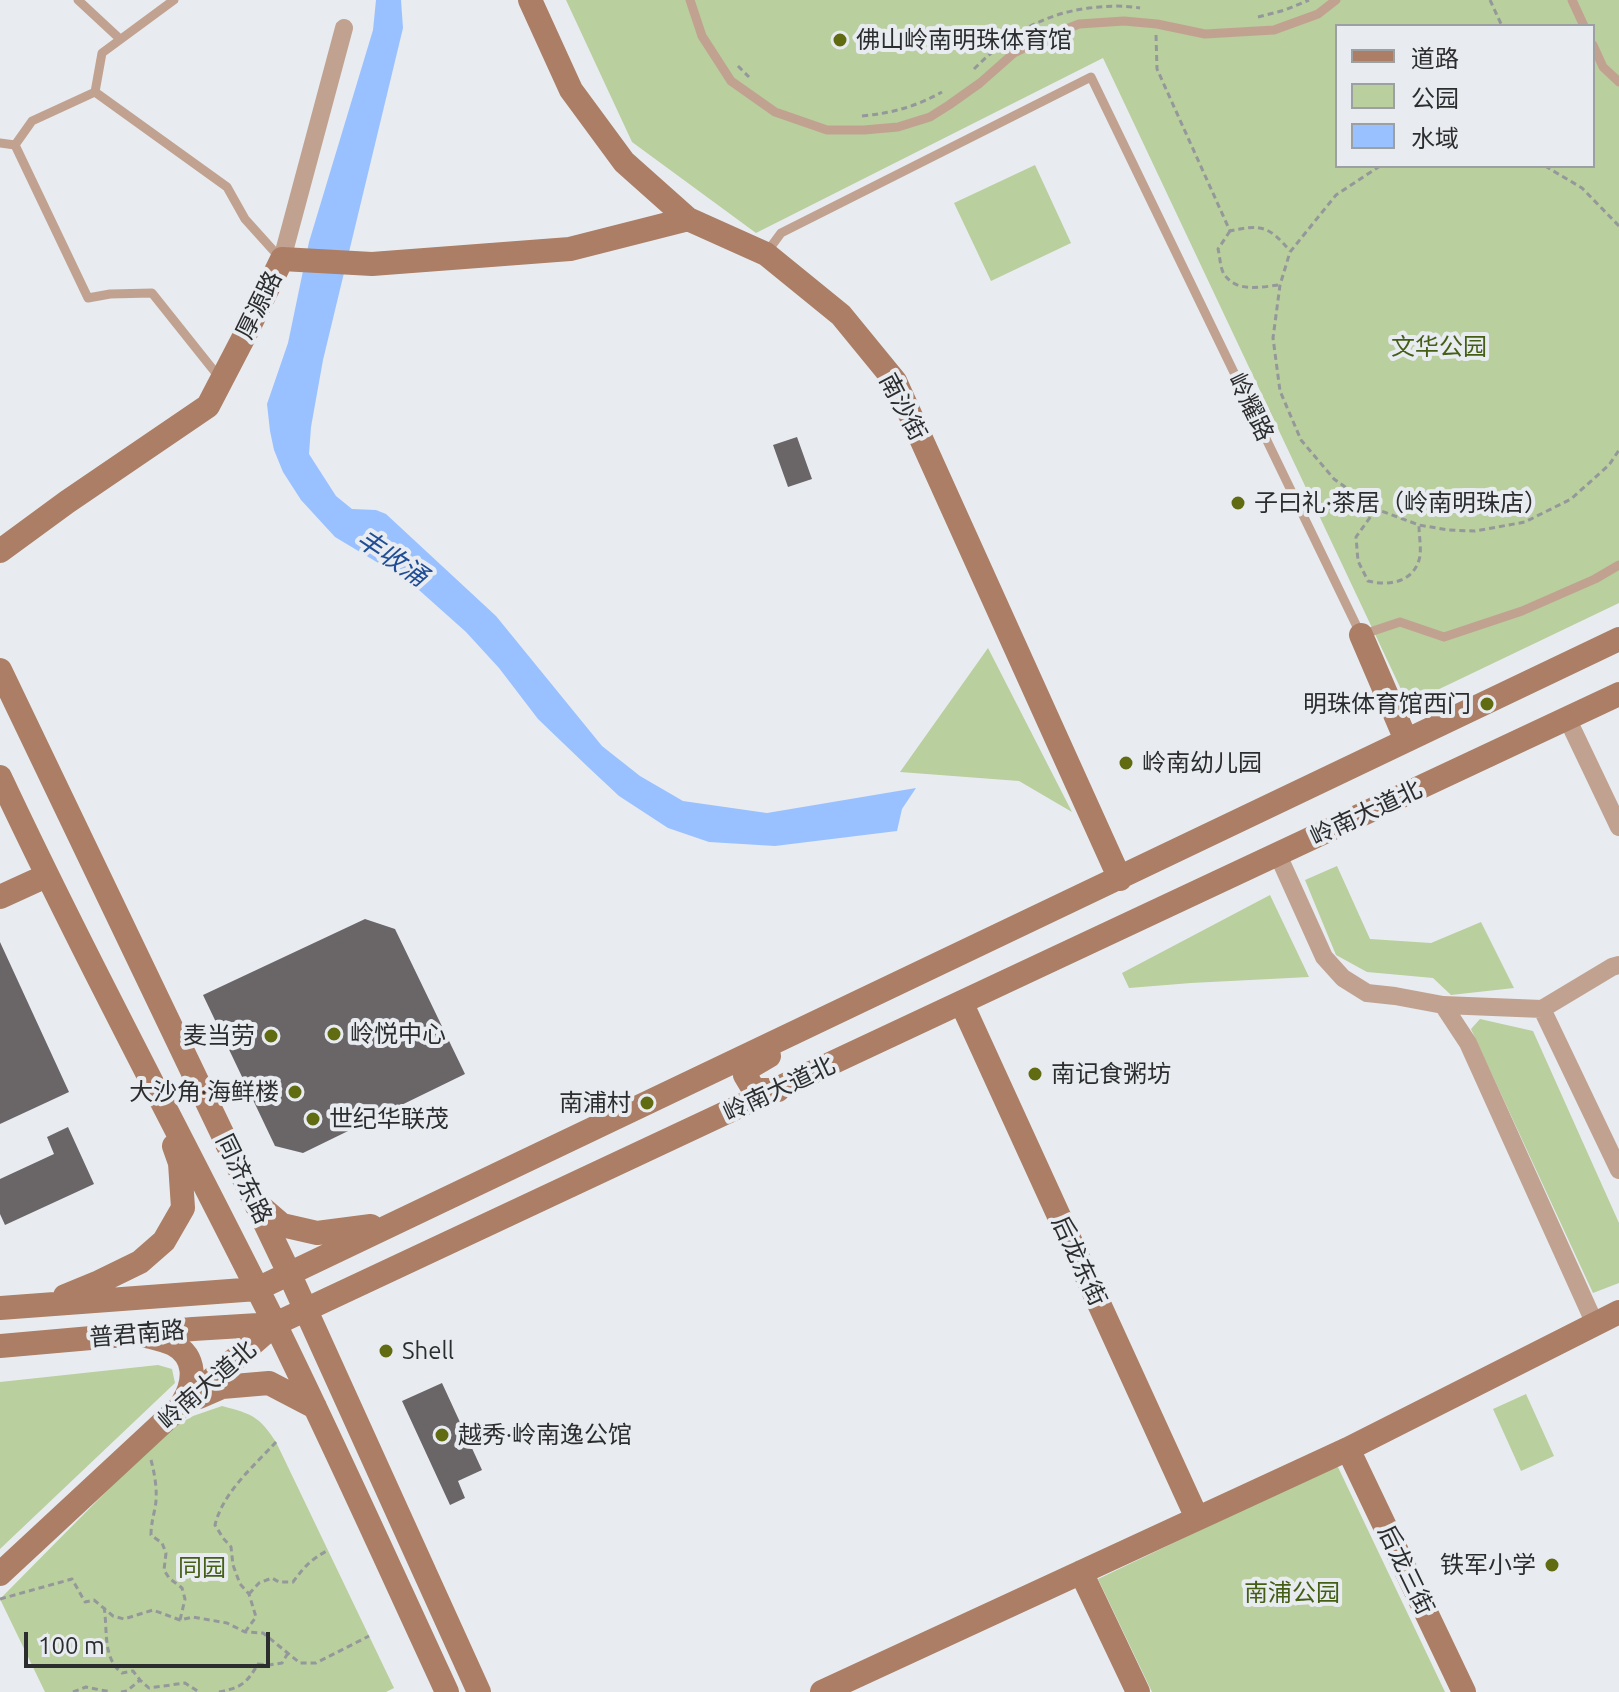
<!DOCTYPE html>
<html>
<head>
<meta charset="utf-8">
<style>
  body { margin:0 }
  #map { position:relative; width:1619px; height:1692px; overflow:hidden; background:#e8ecf0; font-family:Ubuntu,"Noto Sans SC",sans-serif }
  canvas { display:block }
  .legend { position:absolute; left:1335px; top:24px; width:260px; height:144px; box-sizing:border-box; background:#e8ecf0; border:2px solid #9da0a2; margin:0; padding:10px 14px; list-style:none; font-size:24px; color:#2c2d2e }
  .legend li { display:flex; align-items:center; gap:16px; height:40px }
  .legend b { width:40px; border:2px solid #9da0a2 }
  .scale { position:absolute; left:24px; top:1632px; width:246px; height:36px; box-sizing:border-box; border:4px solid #2c2d2e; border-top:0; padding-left:10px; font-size:24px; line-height:28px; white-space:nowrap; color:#2c2d2e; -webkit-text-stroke:6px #e8ecf0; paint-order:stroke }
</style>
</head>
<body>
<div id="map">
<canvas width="1619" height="1692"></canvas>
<ul class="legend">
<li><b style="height:10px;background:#ab7e65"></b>道路</li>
<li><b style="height:22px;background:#b9cf9e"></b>公园</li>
<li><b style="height:22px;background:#9ac1ff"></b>水域</li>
</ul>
<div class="scale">100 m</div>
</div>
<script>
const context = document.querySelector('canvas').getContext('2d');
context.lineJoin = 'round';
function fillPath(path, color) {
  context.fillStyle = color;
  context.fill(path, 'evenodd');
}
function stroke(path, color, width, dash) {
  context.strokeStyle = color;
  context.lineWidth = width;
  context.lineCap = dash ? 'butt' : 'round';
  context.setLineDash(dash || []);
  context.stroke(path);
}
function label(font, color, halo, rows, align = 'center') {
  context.font = font + ' Ubuntu,"Noto Sans SC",sans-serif';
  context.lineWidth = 8;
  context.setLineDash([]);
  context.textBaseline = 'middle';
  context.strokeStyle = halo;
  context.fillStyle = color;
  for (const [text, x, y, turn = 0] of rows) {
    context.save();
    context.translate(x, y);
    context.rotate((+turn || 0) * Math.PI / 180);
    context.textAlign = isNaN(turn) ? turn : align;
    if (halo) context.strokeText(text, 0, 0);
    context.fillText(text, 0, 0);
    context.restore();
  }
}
const green = new Path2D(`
  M566,0H1619V603L1408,704L1103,58L756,233L632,142ZM1337,26H1593V166H1337Z
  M1035,165L1071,243L991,281L954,203Z
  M988,648L1072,812L1019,781L900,772Z
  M1337,866L1370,939L1431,943L1481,922L1514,988L1451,995L1433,978L1367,972L1336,955L1305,880Z
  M1270,895L1309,977L1191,983L1129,988L1122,973Z
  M1480,1019L1533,1031L1619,1223V1283L1593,1293L1471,1029Z
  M158,1365L172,1369L175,1383L0,1549V1382Z
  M1526,1394L1554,1456L1521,1471L1493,1409Z
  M222,1406C252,1414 259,1416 276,1442L394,1688L386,1692H45L0,1599L166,1431L193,1416Z
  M1337,1465L1445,1692H1152L1098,1579Z`);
const water = new Path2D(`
  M376,0H401L403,28L323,360L311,427L309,454L336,496L352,509L376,510L386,514L496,616L602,746L640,776L683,801L767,813L916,788L902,809L897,831L775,846L709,842L668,828L619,796L588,767L538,719L499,668L466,632L410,582L335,537L301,500L283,472L274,450L270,431L267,404L288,343L309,242L373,30Z`);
const building = new Path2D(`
  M797,437L812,479L788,487L773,445Z
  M365,919L395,929L465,1074L303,1153L275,1146L203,995Z
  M0,942L69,1092L0,1124Z
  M68,1127L94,1184L5,1225L0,1214V1179L54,1154L47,1137Z
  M442,1383L482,1470L458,1481L465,1498L450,1505L402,1401Z`);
const path = new Path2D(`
  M1490,0L1502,26
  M1258,17L1285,10L1309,0
  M1156,35L1157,69L1230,231C1261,224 1269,226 1290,251
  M738,66L749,77
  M974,69C1007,36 1042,14 1089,8C1106,6 1123,5 1140,8
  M862,116C892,113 915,107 942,92
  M1380,166L1336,195L1290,252L1280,285L1273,338L1280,391L1301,440L1334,479L1376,509L1419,525L1448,530L1475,531L1525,522L1571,499L1609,465L1619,450
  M1545,166L1582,188L1619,226
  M1230,231L1218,249C1220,256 1220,268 1224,274C1236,293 1261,287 1279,285
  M1376,509L1356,537L1358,561L1368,581C1388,586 1412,583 1419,560C1422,550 1419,537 1419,526
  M151,1460C155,1475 158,1493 155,1508C153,1518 151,1525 151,1535L162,1543L166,1553L164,1570L169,1578L182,1588L185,1599L180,1620
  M249,1594L259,1583L272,1578L279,1582H293C304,1567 312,1558 329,1550
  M0,1599L72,1579L85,1602L94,1600L113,1616L124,1619L153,1610L180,1620L193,1617L227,1623L245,1632L263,1633L300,1663H316L369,1636
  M104,1607C108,1630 102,1658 122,1673L133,1671L140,1680L149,1688L185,1683L199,1692
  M245,1632L256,1617L249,1594L240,1584L233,1565L231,1547L223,1538L215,1525C223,1492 254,1466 276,1442
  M73,1692L86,1687L111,1692
  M121,1692L127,1691L140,1680
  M219,1692C242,1687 246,1684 258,1664L269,1665L282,1663L288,1653`);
const lane = new Path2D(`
  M78,0L120,39
  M690,0L702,36L731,81L775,112L827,130H864L898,127L930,117L949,105L980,83L1014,53L1051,35L1079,24L1124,21L1157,24L1205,34L1274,30L1318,14L1336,0
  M1572,0L1584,26
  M1593,45L1603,67L1619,82
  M95,92L102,53L174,0
  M0,143L15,145L88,298L110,294L152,293L219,377
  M15,145L32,121L95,92L227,187L245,219L281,259
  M767,252L781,233L1091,77L1361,635L1400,622L1444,637L1522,611L1595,579L1619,565`);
const street = new Path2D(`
  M282,259L344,28
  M1567,718L1619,827
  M1278,855L1324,957L1343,978L1367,993L1395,996L1443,1005L1542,1009L1612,967L1619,965
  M1443,1005L1468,1043L1595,1324
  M1542,1009L1619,1170`);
const secondary = new Path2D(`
  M530,0L571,90L624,162L688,219L766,254L841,315L895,381L1120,879
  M0,551L67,502L208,406L247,331L282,259L372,264L570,249L688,219
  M1361,635L1406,740
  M0,670L289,1273L479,1692
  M0,777C87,962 184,1141 275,1324C335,1446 390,1569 447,1692
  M0,897L46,876
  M962,1004L1197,1518
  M769,1056L752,1066L745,1075L754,1090H778
  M260,1206L282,1225L317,1233L371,1226
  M65,1296L99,1282L140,1262L164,1241L183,1208L180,1163L174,1146
  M0,1308L257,1289L1619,639
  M147,1336C155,1338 165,1340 173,1344C197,1357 195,1382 183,1402
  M0,1346L193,1329L275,1324
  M199,1397L222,1387L269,1383L315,1407
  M1348,1449L1464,1692
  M1081,1572L1138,1692
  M0,1574L170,1416L275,1324L1619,694
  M822,1692L1348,1449L1619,1312`);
const markers = [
  [840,40,8,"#616b12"],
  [1238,503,8,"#616b12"],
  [1487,704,8,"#616b12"],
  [1126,763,8,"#616b12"],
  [334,1034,8,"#616b12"],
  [271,1036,8,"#616b12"],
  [1035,1074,8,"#616b12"],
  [295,1092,8,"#616b12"],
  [647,1103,8,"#616b12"],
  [313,1119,8,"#616b12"],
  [386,1351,8,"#616b12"],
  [442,1435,8,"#616b12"],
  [1552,1565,8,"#616b12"]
];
const poiNames = [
  ["佛山岭南明珠体育馆",856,40],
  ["子曰礼·茶居（岭南明珠店）",1254,503],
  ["明珠体育馆西门",1471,704,"right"],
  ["岭南幼儿园",1142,763],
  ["岭悦中心",350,1034],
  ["麦当劳",255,1036,"right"],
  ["南记食粥坊",1051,1074],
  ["大沙角·海鲜楼",279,1092,"right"],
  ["南浦村",631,1103,"right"],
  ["世纪华联茂",329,1119],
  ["Shell",402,1351],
  ["越秀·岭南逸公馆",458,1435],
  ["铁军小学",1536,1565,"right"]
];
const streetNames = [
  ["厚源路",259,305,-64],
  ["南沙街",903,407,62],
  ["岭耀路",1251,407,64],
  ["岭南大道北",1366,813,-25],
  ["岭南大道北",779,1089,-25],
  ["同济东路",244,1179,64],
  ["后龙东街",1079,1261,65],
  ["普君南路",137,1334,-5],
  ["岭南大道北",207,1385,-41],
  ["后龙三街",1406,1570,64]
];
const parkNames = [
  ["文华公园",1439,347],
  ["同园",202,1568],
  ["南浦公园",1292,1593]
];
const waterNames = [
  ["丰收涌",392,558,34]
];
fillPath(green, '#b9cf9e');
fillPath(water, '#9ac1ff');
fillPath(building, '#6a6668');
stroke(path, '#95989a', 3, [6, 4]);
stroke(lane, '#c1a291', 9);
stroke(street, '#c1a291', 18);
stroke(secondary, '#ab7e65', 24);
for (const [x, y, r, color] of markers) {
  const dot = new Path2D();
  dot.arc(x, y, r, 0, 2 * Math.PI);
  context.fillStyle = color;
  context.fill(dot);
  stroke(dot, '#e8ecf0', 3);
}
label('24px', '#2c2d2e', '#e8ecf0', poiNames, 'left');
label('24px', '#2c2d2e', '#e8ecf0', streetNames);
label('24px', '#445e16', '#e8ecf0', parkNames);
label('italic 26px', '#204d95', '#e8ecf0', waterNames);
</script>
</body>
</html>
